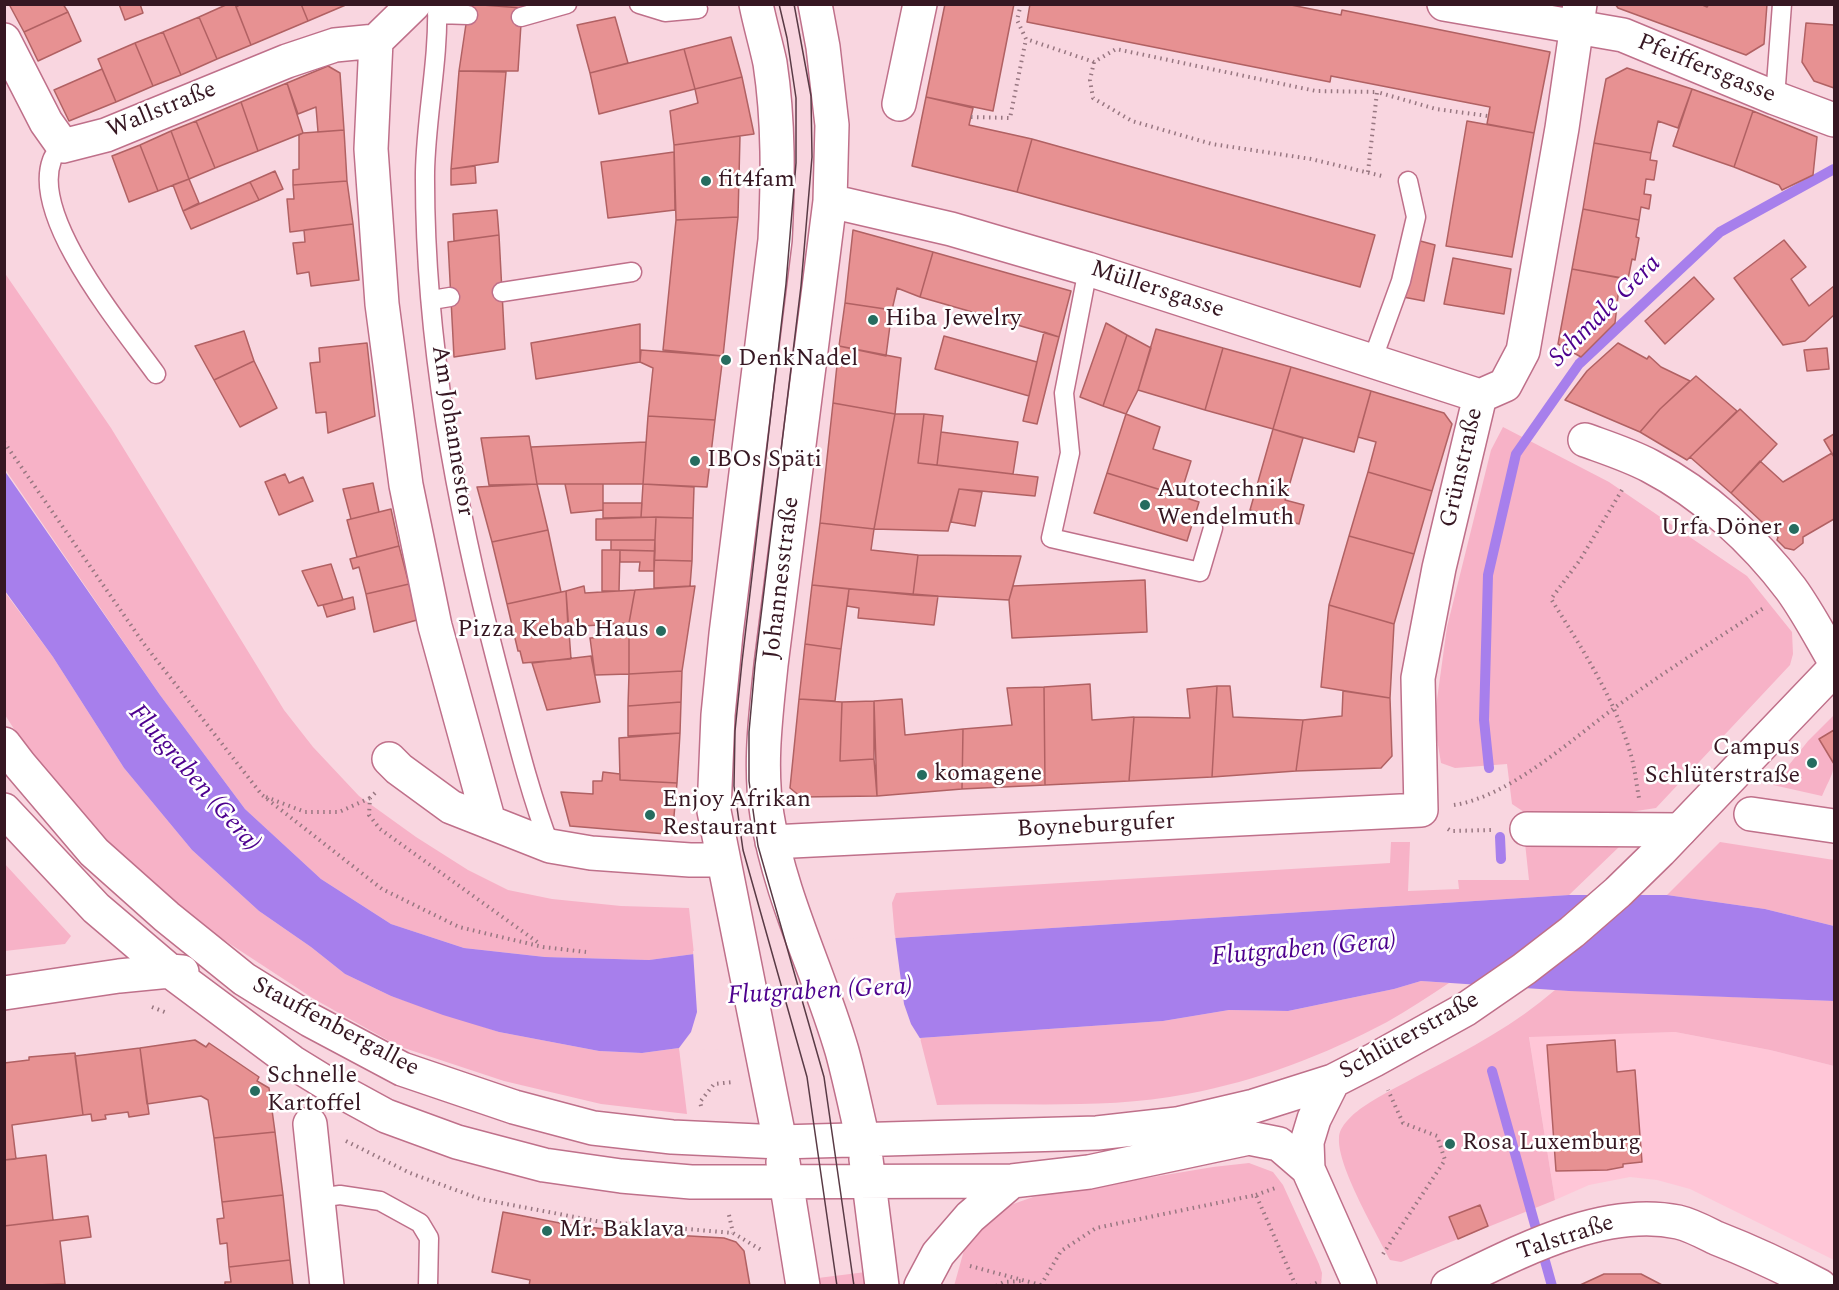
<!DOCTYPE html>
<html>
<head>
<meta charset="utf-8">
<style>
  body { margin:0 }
  #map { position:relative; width:1839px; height:1290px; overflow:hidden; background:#f9d6e0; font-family:Spectral,serif }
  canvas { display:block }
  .frame { position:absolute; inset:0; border:6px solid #361722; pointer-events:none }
</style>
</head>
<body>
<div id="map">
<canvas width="1839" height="1290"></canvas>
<div class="frame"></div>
</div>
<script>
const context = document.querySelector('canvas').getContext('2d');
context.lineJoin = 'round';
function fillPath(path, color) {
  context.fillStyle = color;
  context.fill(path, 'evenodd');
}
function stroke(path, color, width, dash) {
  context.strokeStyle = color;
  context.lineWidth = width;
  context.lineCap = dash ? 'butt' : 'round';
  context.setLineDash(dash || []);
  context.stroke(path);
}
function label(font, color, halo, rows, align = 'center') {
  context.font = font + ' Spectral,serif';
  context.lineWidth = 5;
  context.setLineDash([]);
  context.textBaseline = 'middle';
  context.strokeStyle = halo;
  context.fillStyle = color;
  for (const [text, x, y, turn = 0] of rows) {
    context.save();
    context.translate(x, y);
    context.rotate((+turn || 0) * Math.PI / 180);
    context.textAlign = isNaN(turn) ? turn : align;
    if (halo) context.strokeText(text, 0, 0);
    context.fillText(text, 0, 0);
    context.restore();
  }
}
const built = new Path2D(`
  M1675,1032L1770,1050L1834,1066V1260L1690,1189L1657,1180L1630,1177L1589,1185L1555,1200L1529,1036Z`);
const green = new Path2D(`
  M4,272L111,428L284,710L313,747L359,796L416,837L468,870L508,890L552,899L621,906L689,908L694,954L649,960L545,957L464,948L391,924L321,879L245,809L160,695L5,469Z
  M1503,427L1609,482L1747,576L1792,632L1793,654L1790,665L1656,808L1610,815L1533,818L1512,804L1507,764L1455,768L1441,763L1434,721L1447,627L1491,450Z
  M4,591L53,657L124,768L192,850L259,911L311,947L345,974L391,996L499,1032L599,1051L642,1053L679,1048L687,1114L601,1104L504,1081L398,1046L314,999L204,927L114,849L36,763L5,715Z
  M1834,715V730L1819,739C1838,770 1837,763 1822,796L1773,785L1808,741Z
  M1606,840L1620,846L1569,895L895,938L892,903L896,893L1390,863L1391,842H1410L1408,891L1459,889L1458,880H1529L1525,843Z
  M1720,842L1834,860V926L1765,909L1667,895Z
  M4,863L71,936L65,944L5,951Z
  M1421,981L1449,983C1429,996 1408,1010 1387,1022C1325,1055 1257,1081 1187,1094C1105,1110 1020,1102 937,1105L920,1038L1163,1021L1229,1010L1288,1011L1394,989Z
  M1555,990L1834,1001V1066L1770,1050L1675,1032L1529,1037L1555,1200L1401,1262L1390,1260C1376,1232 1337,1166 1339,1138C1339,1126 1353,1114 1363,1107C1382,1094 1403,1084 1423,1073C1469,1049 1516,1024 1555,990Z
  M1249,1163L1273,1172L1283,1185L1319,1264L1322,1273L1321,1286H954L966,1243L1002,1208L1033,1197L1213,1167Z
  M866,1272L867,1285H820L818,1278Z`);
const water = new Path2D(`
  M4,470L160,695L245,809L321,879L391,924L464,948L545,957L649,960L694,954L895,938L1569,895H1667L1765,909L1834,926V1001L1569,991L1421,981L1394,989L1288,1011L1229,1010L1163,1021L920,1038L679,1048L642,1053L599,1051L499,1032L443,1015L391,996L345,974L311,947L259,911L192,850L124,768L53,657L5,591Z`);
const pier = new Path2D(`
  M895,935L904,1004L911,1024L921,1040L680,1051L679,1048L691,1032L697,1012L693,951Z`);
const stream = new Path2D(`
  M1489,768L1484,720L1488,575L1516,454L1579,364L1720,232L1834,169
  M1500,837L1501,859
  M1492,1071L1552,1286`);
const building = new Path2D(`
  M13,4H63L68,12L24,32L10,6Z
  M119,4H140L143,13L125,20Z
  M228,4H235L251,45L217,59L199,17Z
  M241,4H301L308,21L251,45L236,7Z
  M301,4H348L308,21Z
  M469,4L522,8L518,71H459Z
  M472,4H523L522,8Z
  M945,4H1014L993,111L926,97Z
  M1030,4H1286L1341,15L1342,10L1550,52L1534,133L1487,124L1490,107L1331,76L1330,82L1027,22Z
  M1615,4H1700L1707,7L1709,4H1767L1764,44L1746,55L1618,8Z
  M68,12L81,41L38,61L24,32Z
  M199,17L217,59L181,75L163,32Z
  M615,17L628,63L590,73L577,25Z
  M1806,23L1834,25V88L1814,81L1802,62Z
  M163,32L181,75L153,86L135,43Z
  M731,37L742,77L695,89L684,49Z
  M135,43L153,86L116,102L98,59Z
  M684,49L695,89L599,114L590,73Z
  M328,66L340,73L344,130L318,132L316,107L298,114L287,83Z
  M1627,68L1692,89L1678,128L1658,121L1651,153L1594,143L1606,79Z
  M102,69L116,102L69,121L54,90Z
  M459,71L506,72L498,162L451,169Z
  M742,77L754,134L674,145L670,111L698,103L695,89Z
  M287,83L303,133L258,151L241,102Z
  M1692,89L1753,111L1734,167L1673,146Z
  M926,97L973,108L969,125L1032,139L1017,192L912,166Z
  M241,102L258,151L215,168L196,121Z
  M1753,111L1817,137L1813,175L1782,190L1779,185L1734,167Z
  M196,121L215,168L189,179L171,131Z
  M1467,121L1534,133L1512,257L1446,246Z
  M344,130L347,181L293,185V170L299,169V135L303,133Z
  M171,131L189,179L158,191L140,145Z
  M740,136L738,217L676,220L674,145Z
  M1032,139L1375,235L1360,287L1017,192Z
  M1594,143L1651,153L1650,160L1657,161L1654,180L1646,179L1644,194L1651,195L1649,209L1641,207L1639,220L1583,209Z
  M140,145L158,191L129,202L112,156Z
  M674,152L675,210L608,218L601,162Z
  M475,166L476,183L451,185V169Z
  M275,171L283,189L259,200L250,182Z
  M189,179L199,203L183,211L173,185Z
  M347,181L353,224L290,232L287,199H294L293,185Z
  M250,182L259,200L191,229L183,211Z
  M1583,209L1639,220L1636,237L1639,238L1635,260L1632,259L1628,279L1572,269Z
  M497,210L499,235L454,241L453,214Z
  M738,217L723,356L663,350L676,220Z
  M353,224L359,280L311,286L309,272L297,274L293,243L305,242L304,230Z
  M853,230L933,252L920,297L897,288L892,310L845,303Z
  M499,235L505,349L454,357L448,242Z
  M1413,239L1435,245L1424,301L1403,297Z
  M1784,240L1806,267L1791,279L1809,306L1834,286V315L1805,341L1783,345L1734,278Z
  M933,252L1071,291L1059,337L920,297Z
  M1453,258L1511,269L1504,314L1444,304Z
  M1572,269L1620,278L1615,323L1581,357L1558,344Z
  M1694,277L1714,299L1665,344L1645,321Z
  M845,303L892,310L886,356L839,346Z
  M1106,323L1127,335L1103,406L1080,397Z
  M640,324V362L536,379L531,343Z
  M1156,329L1223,348L1205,410L1138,390Z
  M244,331L254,361L214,380L195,346Z
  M1044,332L1059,337L1037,424L1023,421Z
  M1127,335L1151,348L1138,390L1126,414L1103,406Z
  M944,336L1037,362L1029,396L935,369Z
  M367,343L375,416L328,433L326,412L316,413L310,363L320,362L319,348Z
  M1618,343L1647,359L1649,356L1661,367L1690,381L1660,409L1640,432L1565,400L1587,371Z
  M839,346L901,358L895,414L833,403Z
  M1223,348L1291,367L1273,429L1205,410Z
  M1827,348L1829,369L1807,371L1804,350Z
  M641,350L723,356L715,420L648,416L653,368L640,362Z
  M254,361L277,408L240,427L214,380Z
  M1291,367L1371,391L1354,452L1273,429Z
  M1696,376L1737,411L1687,460L1640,432L1660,409Z
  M1371,391L1444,413L1452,424L1432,491L1368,472L1376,442L1358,437Z
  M833,403L895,414L874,529L820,523Z
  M1740,409L1777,444L1731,493L1690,457Z
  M895,414H924L918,463L1038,477L1035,496L959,489L948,531L874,529Z
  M924,414L943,416L937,465L918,463Z
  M1126,414L1160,427L1153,449L1191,461L1180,496L1107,473Z
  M648,416L715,420L707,487L643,484Z
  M1273,429L1303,438L1285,500L1304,505L1299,524L1250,510Z
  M941,432L1018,442L1013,474L937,465Z
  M1834,434V457L1824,440Z
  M529,436L537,484L489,485L481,438Z
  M646,442L643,484H537L531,447Z
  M1832,453L1834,457V519L1803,537V543L1794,550L1785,548L1777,540L1778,537L1731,493L1760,461L1783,482Z
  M1368,472L1432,491L1414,554L1349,536Z
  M1107,473L1199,502L1187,541L1094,513Z
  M285,474L289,483L303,477L313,501L279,515L265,482Z
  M373,483L379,512L351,519L343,489Z
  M537,484L548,530L492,542L477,487Z
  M565,484H603V510L571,513Z
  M643,484L694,487L693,518L641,517Z
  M959,489L982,492L975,526L951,522Z
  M603,503H642L641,517L603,518Z
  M391,509L399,546L357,557L347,520Z
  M656,517L693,518L692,561L654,560Z
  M656,517L655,540H596V519Z
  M820,523L874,529L871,550L918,555L913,595L812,585Z
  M548,530L561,592L507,604L492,542Z
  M1349,536L1414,554L1394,624L1329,605Z
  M611,540H655V551L611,550Z
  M399,546L409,584L366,594L359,567L353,569L350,559Z
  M602,550H620L619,591H602Z
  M620,550L655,551L654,571H639L640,562H620Z
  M918,555L1021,556L1009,600L913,595Z
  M654,560L692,561L690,586L654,588Z
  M331,564L343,600L318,606L302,571Z
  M1145,580L1147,632L1012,638L1009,600L1013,586Z
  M409,584L417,620L374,632L366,594Z
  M812,585L849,589L841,649L805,644Z
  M584,586L585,593L635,590L629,623L568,627L566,591Z
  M695,586L682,671L629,674V623L635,590Z
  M849,589L938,596L934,625L858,618L859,608L847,606Z
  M566,591L571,659L523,663L520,651H518L507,604Z
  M353,597L355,609L327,617L323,605Z
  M1329,605L1394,624L1390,698L1321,687Z
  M629,636V674L595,675L590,638Z
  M805,644L841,649L835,701L799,699Z
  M591,656L600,702L547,710L532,663Z
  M682,671L681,702L628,706L629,674Z
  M1090,684L1092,720L1134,717L1129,781L1045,785L1044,687Z
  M1217,686H1230L1233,717L1303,720L1296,771L1212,777Z
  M1217,686L1212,777L1129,781L1134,717L1190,718L1187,689Z
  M1044,687L1045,785L962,789L963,729L1012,725L1007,688Z
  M1343,691L1390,698L1392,756L1381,768L1296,771L1303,720L1342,716Z
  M799,699L842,702L840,761L874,759L877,796L801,797L790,788Z
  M902,699L905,735L963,729L962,789L877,796L874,701Z
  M874,701V759L840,761L842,702Z
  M681,702L680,733L628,736V706Z
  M1834,730V764L1819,739Z
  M680,733L677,783L620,780L619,738Z
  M603,772L620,774V780L677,783L673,827L666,834L570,826L561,792L593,794V781H602Z
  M195,1040L206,1047L209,1043L259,1077L257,1081L269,1088L275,1132L214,1138L208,1100L201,1096L147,1104L140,1048Z
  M1615,1040L1617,1072L1635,1070L1642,1162L1623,1164V1167L1607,1170L1556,1171L1547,1045Z
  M140,1048L149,1114L129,1117L128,1112L105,1115L106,1119L92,1121L91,1114L83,1115L75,1056Z
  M75,1053L83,1115L12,1125L16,1159L4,1160V1063L29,1060V1057Z
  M275,1132L283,1195L222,1202L214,1138Z
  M46,1155L53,1220L4,1226V1160Z
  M283,1195L290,1260L229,1267L227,1243L220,1244L217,1219L224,1218L222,1202Z
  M1480,1205L1488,1226L1458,1239L1449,1217Z
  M503,1212L570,1225L639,1233L724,1238L736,1242L744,1251L750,1286H529L530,1280L492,1272Z
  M88,1216L91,1237L60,1241L65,1284L4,1286V1226Z
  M290,1260L293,1286H225V1282H231L229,1267Z
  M1604,1274H1641L1664,1286H1578Z`);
const path = new Path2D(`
  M1021,4L1017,20L1026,39L1094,62L1116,49L1316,91L1377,92
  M1094,62L1090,80L1093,98L1132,121L1212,144L1311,159L1382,176
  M971,117L1010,118L1026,39
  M1368,172L1377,92L1436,109L1488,116
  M4,442L144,644L262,795L382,889L459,927L543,947L586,952
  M1622,490L1580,560L1551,599C1581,647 1614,697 1630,752C1635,767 1636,783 1639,798
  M375,793L370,798L369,815L380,829L540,944
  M266,797L305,812H339L370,798
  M1454,805C1508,797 1570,741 1613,709C1662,673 1714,641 1765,607
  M1448,829L1451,831L1493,830
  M152,1007L167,1013
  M701,1106L700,1102L714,1084L733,1082
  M346,1141L410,1173L480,1199L596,1221L733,1233L763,1251
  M1256,1195L1278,1187
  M729,1215L733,1233
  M1383,1254L1445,1160L1437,1136L1403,1123L1388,1090
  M970,1266L1041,1285
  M1041,1285L1061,1251L1096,1228L1256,1195L1296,1286
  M996,1286L1004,1282L1021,1281
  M1310,1286L1321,1281`);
const lane = new Path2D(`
  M437,4C439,60 426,116 425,172C424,339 456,507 498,668C514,728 528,788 550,846
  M639,4L665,12L698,9
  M437,14L468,15
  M521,17L567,4
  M1775,98L1782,4
  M63,146C60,150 53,155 52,160C30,218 123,328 156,374
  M1088,269L1064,393L1070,453L1051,538L1200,572L1213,528
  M502,292L632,272
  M432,300L450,297
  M1372,361L1401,281L1416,217L1408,181
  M318,1198L340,1195L380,1201L420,1223L429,1238L428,1286`);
const street = new Path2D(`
  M414,4L376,41L371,149L382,304L406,485L435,626L489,822
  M756,4C760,24 766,44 770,63C779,122 778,181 775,240L726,634L718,715L714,811L780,1142
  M815,4L823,47L832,125L830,201L771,665C766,715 759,765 767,815C780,897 819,972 842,1051C850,1080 856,1110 863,1140
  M1444,4L1623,35L1775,98L1834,120
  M4,40L46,122L63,146L106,135L287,61L335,45L376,41
  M899,104L920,4
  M830,201L951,229L1088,269L1480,396
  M1480,396L1505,385L1523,351L1562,128L1580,4
  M1585,440C1607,448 1629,455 1650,466C1704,494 1754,540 1791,589C1807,611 1820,636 1834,660
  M389,759L399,769L451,807L550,846L591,853L690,860H723
  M1751,814L1834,826
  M1527,829L1680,830
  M772,842L1421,810L1418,678L1439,568L1480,396
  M310,1124L327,1286`);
const secondary = new Path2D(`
  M4,744L20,765L94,852L167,917L244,979L310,1020L402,1069L514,1107L593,1128L672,1137L780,1142L1097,1133L1177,1124L1254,1106L1333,1081L1374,1060L1466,1009L1524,969L1572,932L1618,892L1660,851L1834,669
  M4,810L96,908L170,971L292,1062L331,1086L386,1116L457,1142L544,1165L621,1176L691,1182L1012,1181L1089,1172L1249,1138L1279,1144L1308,1169
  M4,993L119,976L170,971L182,972
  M1333,1081L1314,1119L1307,1142L1308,1169L1360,1286
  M866,1159L882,1286
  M783,1162L803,1286
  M921,1286L938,1254L970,1217L1012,1181
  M1448,1286C1515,1254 1602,1206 1678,1222C1691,1225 1704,1232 1716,1238C1752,1252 1786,1268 1820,1286`);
const tram = new Path2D(`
  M779,4L787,38L796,98V163L786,284L742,662L735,731L734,786L743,850L807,1077L837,1286
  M794,4L811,96L812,157L801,286L755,665L749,732V781L758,846L824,1077L854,1286`);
const markers = [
  [706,181,6,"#266c5f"],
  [873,320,6,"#266c5f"],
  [726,360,6,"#266c5f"],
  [695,461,6,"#266c5f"],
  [1145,505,6,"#266c5f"],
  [1794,529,6,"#266c5f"],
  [661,631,6,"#266c5f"],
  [1812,763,6,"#266c5f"],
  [922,775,6,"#266c5f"],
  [650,815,6,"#266c5f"],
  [255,1091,6,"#266c5f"],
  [1450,1144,6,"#266c5f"],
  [547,1231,6,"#266c5f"]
];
const streetNames = [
  ["Pfeiffersgasse",1706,70,22],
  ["Wallstraße",162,111,-22],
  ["Müllersgasse",1157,291,18],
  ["Am Johannestor",451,431,81],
  ["Grünstraße",1463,468,-77],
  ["Johannesstraße",783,578,-83],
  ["Boyneburgufer",1096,827,-3],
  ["Stauffenbergallee",335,1028,28],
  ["Schlüterstraße",1410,1037,-29],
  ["Talstraße",1566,1239,-18]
];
const poiNames = [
  ["fit4fam",718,181],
  ["Hiba Jewelry",885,320],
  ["DenkNadel",738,360],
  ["IBOs Späti",707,461],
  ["Autotechnik",1157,491],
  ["Wendelmuth",1157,519],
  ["Urfa Döner",1782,529,"right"],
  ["Pizza Kebab Haus",649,631,"right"],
  ["Campus",1800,749,"right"],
  ["Schlüterstraße",1800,777,"right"],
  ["komagene",934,775],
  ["Enjoy Afrikan",662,801],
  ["Restaurant",662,829],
  ["Schnelle",267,1077],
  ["Kartoffel",267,1105],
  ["Rosa Luxemburg",1462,1144],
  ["Mr. Baklava",559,1231]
];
const waterNames = [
  ["Schmale Gera",1606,312,-45],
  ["Flutgraben (Gera)",193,779,49],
  ["Flutgraben (Gera)",1304,951,-5],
  ["Flutgraben (Gera)",820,993,-3]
];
fillPath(built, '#ffc6d7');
fillPath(green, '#f7b2c7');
fillPath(water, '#a77fec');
fillPath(pier, '#f9d6e0');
stroke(stream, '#a77fec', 10);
fillPath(building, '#e79192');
stroke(building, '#b16163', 1.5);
stroke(lane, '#bf708a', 21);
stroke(street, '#bf708a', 36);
stroke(secondary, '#bf708a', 36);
stroke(path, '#987781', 4, [1.5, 4.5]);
stroke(lane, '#fff', 18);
stroke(street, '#fff', 33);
stroke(secondary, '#fff', 33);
stroke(tram, '#593a45', 1.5);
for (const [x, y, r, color] of markers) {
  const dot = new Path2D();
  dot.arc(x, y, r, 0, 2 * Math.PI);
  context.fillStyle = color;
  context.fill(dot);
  stroke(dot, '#fff', 2);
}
label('24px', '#361722', '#fff', streetNames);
label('24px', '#361722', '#fff', poiNames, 'left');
label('italic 26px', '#4d018e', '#fff', waterNames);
</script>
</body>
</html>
